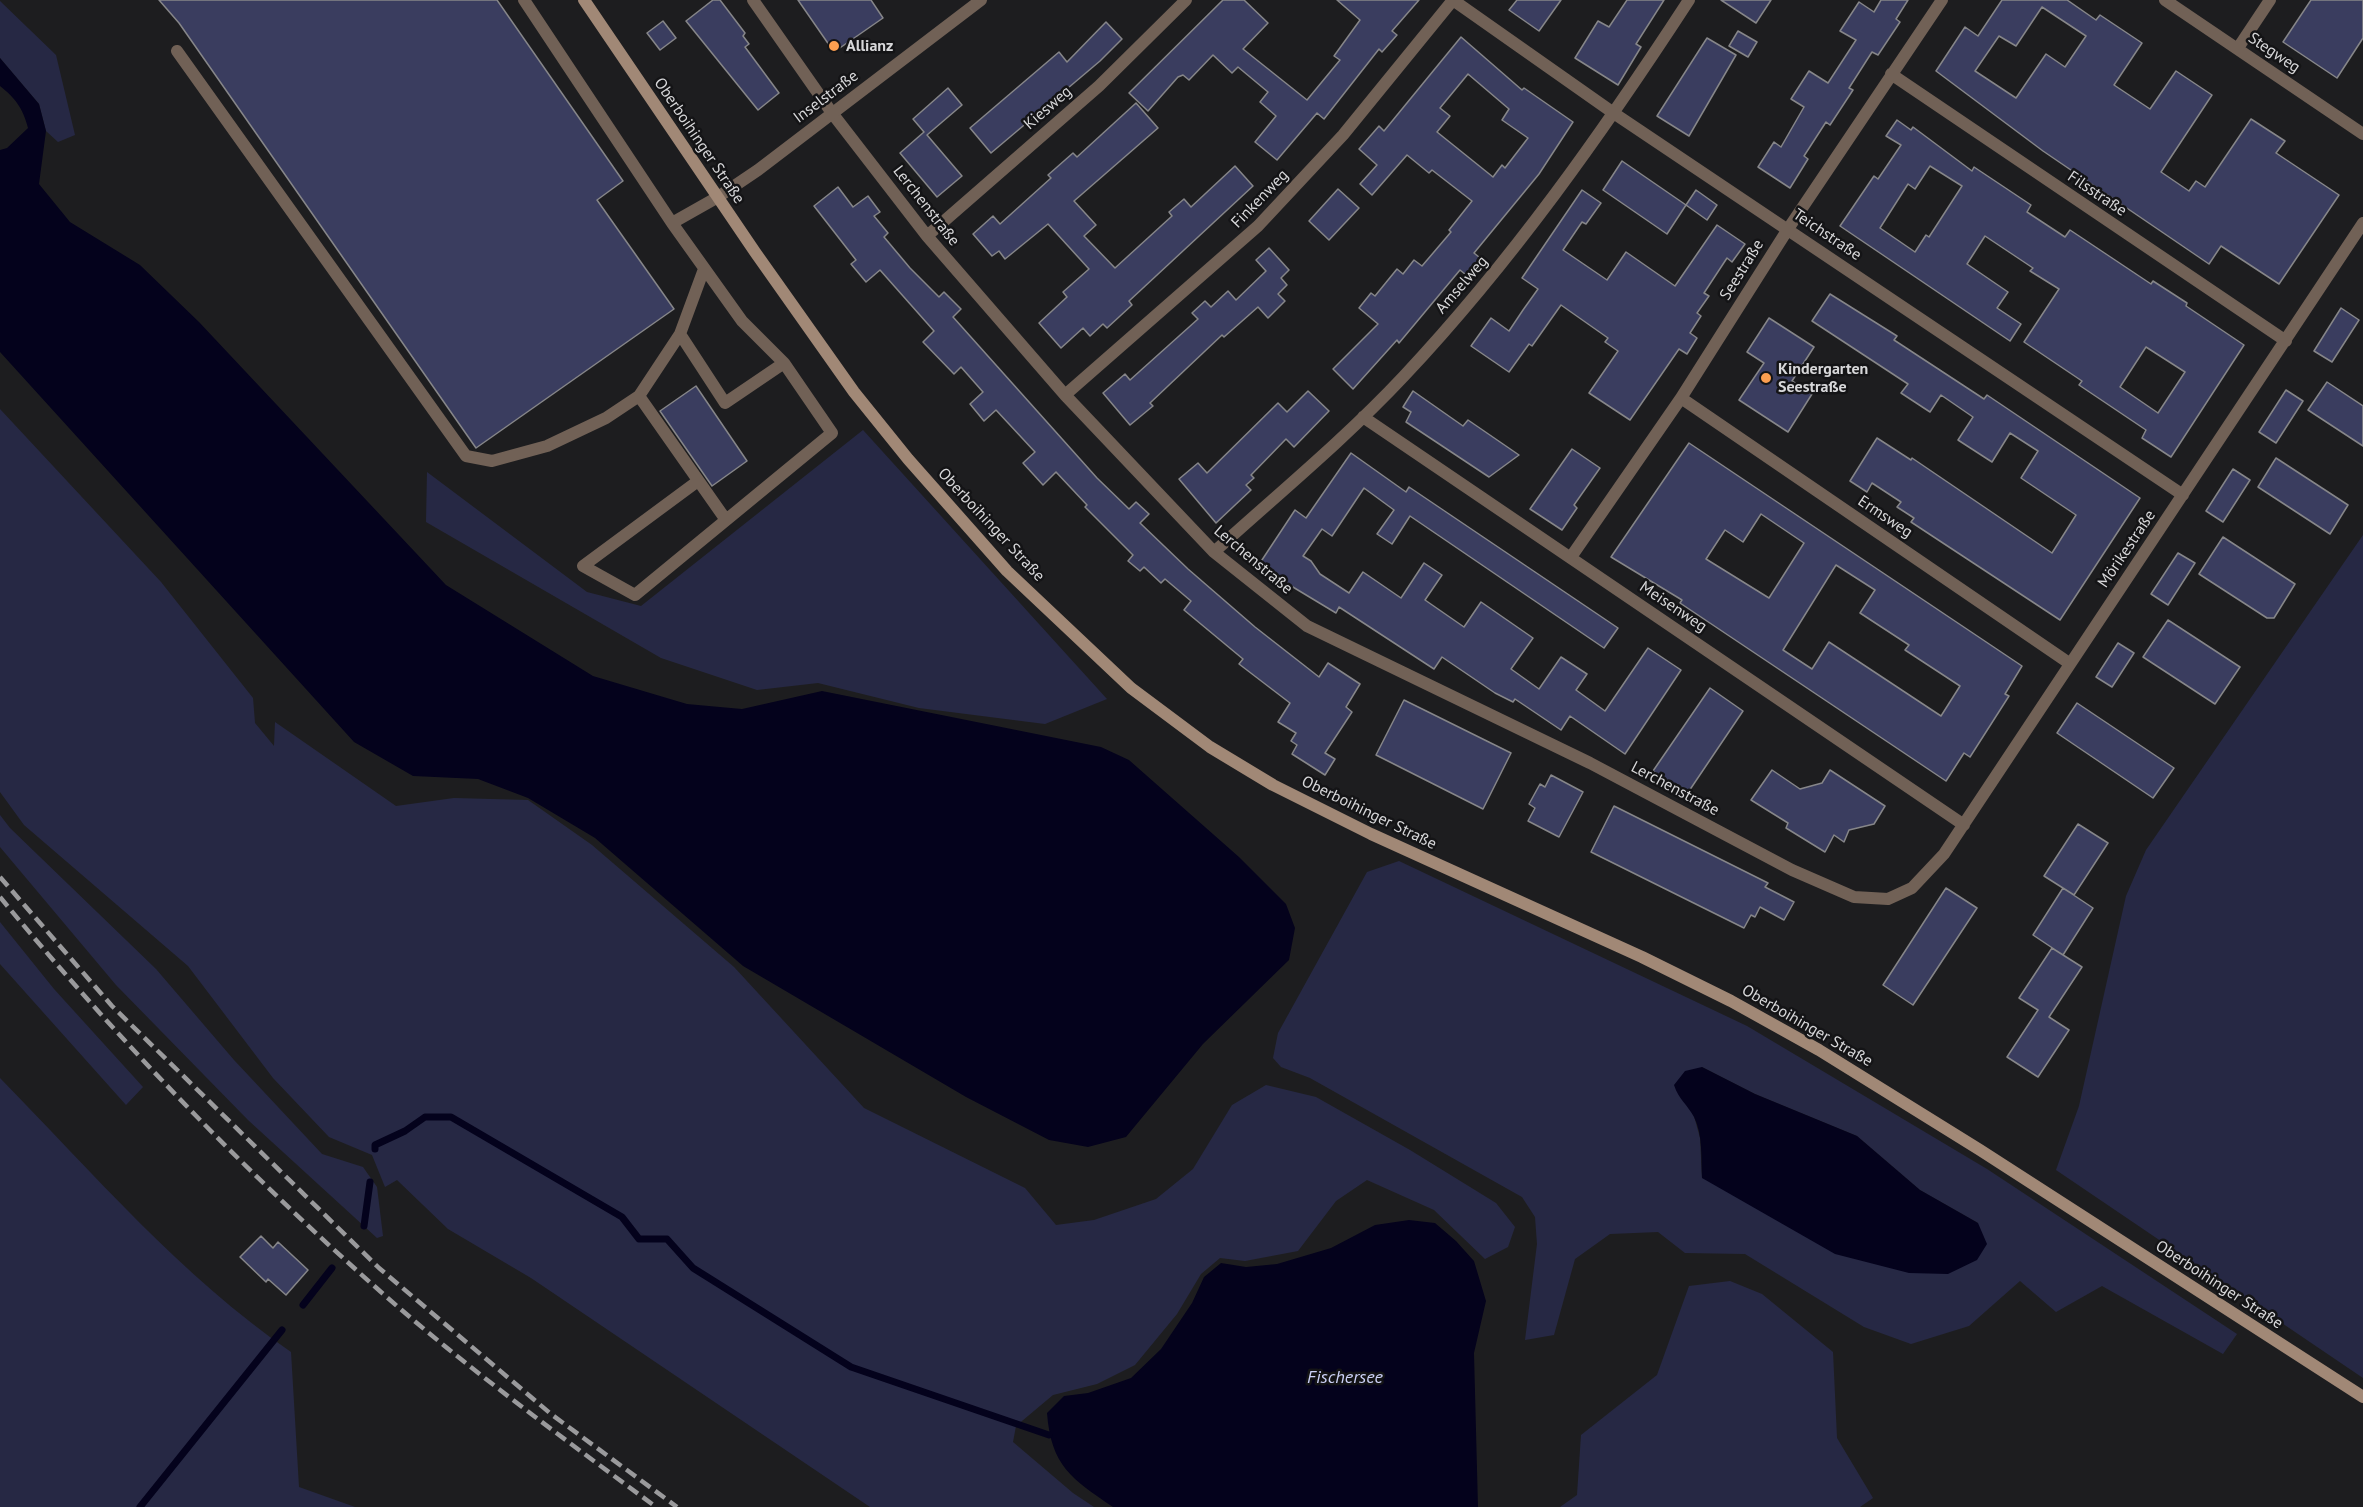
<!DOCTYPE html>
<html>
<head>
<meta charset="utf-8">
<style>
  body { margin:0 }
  canvas { display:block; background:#1d1d1f }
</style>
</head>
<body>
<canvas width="2363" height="1507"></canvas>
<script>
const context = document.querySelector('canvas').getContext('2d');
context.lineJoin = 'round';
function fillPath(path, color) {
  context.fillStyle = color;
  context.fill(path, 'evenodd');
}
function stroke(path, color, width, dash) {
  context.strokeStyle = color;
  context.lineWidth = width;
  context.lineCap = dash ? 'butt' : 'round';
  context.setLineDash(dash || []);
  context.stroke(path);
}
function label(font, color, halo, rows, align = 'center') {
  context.font = font + ' "PT Sans",sans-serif';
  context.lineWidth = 5;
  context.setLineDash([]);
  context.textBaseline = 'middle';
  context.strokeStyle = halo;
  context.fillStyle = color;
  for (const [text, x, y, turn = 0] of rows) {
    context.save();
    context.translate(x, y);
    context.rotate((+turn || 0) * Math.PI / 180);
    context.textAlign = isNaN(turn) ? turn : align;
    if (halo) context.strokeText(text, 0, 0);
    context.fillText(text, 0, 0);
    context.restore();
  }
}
const green = new Path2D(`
  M0,1L56,55L75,135L58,142L46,131L39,104L0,58Z
  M0,409L161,582L253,698L255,723L274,746L275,722L396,806L454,798L528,800L592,845L734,967L864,1108L1025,1188L1056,1225L1094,1220L1156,1199L1193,1169L1232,1105L1266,1085L1316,1097L1410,1150L1496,1203L1515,1227L1508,1247L1485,1259L1434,1210L1367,1180L1336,1201L1298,1251L1245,1261L1220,1258L1201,1274L1177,1314L1135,1365L1097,1384L1053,1395L1016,1426L1013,1442L1073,1493L1094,1507H870L531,1278L448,1229L397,1180L385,1187L372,1155L329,1137L273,1078L188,966L24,825L0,792Z
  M863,430L1107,699L1045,724L919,708L818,683L757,690L661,658L426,522L427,472L587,592L641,606Z
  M2363,535V1378L2056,1170L2079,1106L2126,896L2146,850Z
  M0,815L10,828L156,969L234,1060L322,1154L363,1167L377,1187L383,1236L377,1238L248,1120L116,985L0,847Z
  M1399,861L1747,1026L1987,1169L2237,1334L2223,1354L2102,1286L2056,1312L2020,1281L1969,1326L1911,1344L1864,1327L1745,1254L1685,1253L1658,1232L1610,1234L1575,1259L1554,1335L1525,1340L1537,1244L1535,1217L1522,1197L1310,1078L1281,1067L1273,1058L1278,1033L1367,872ZM1702,1067L1755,1094L1857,1136L1920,1190L1978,1223L1702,1178L1700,1138L1694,1116Z
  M0,922L54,989L143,1087L126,1105L0,964Z
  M0,1078C93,1173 181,1276 291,1352L299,1487L355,1507H0Z
  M1730,1281L1762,1294L1833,1352L1837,1438L1873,1498L1860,1507H1560L1577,1495L1581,1435L1657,1375L1689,1286Z`);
const water = new Path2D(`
  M0,58L39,104L46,131L39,184L70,222L140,265L199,322L446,585L593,676L687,704L742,709L822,691L1101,747L1129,760L1239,857L1286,904L1295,928L1289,960L1203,1044L1126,1137L1088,1147L1049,1140L966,1097L743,966L595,838L528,798L478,779L413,776L354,742L0,352V150L7,148L28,128C23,108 15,98 0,86Z
  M1702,1067L1755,1094L1857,1136L1920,1190L1978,1223L1987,1244L1977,1260L1948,1274L1909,1273L1835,1254L1702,1178C1701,1158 1703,1135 1694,1117C1687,1104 1679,1100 1674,1085L1685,1071Z
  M1409,1220L1435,1223L1456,1241L1474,1261L1486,1301L1474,1353L1478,1507H1113C1072,1479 1051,1466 1047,1413L1064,1396L1088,1393L1131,1378L1161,1349L1192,1303L1204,1277L1221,1263L1246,1267L1277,1264L1331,1248L1375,1225Z`);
const stream = new Path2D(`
  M375,1149V1145L405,1131L425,1117H451L622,1217L639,1239H667L693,1268L851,1367L1049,1435
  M364,1226L370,1182
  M303,1305L332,1268
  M140,1507L282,1330`);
const building = new Path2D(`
  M159,0H497L623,181L597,200L674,309L476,448L179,23Z
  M713,0H720L745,33L743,36L749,44L745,47L779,93L758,110L686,21Z
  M798,0H871L883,18L834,52Z
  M1223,0H1244L1268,23L1243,49L1307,100L1340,60L1334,56L1360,20L1337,0H1419L1392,31L1397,35L1382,52L1379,49L1324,119L1317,113L1277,160L1255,142L1276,116L1260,102L1268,92L1238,67L1232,73L1213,55L1189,80L1183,75L1178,77L1148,111L1129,93Z
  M1517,0H1561L1539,31L1509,10Z
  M1627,0H1664L1636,44L1641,47L1618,85L1575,58L1598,21L1609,27Z
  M1721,0H1771L1756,23Z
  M1881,0H1908L1896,19L1900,22L1878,55L1872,52L1849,88L1853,90L1830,125L1826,122L1804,156L1808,159L1790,188L1758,167L1774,142L1781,147L1804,107L1791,99L1809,71L1828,83L1856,40L1840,31L1859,2L1874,12Z
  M2002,0H2067L2096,20L2100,15L2142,43L2114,85L2150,109L2176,71L2212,95L2161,172L2189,191L2196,181L2205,187L2251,119L2285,141L2276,153L2339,195L2279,284L2221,246L2209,264L2043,151L1936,71L1965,27L1978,36ZM2042,7L2086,36L2065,67L2046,54L2016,98L1975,71L1999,36L2016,46Z
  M2311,0H2363V38L2337,78L2283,42Z
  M663,21L676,38L660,50L647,33Z
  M1106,22L1122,39L1100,61L991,153L970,128L1059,52L1067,62Z
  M1738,31L1757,42L1748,57L1729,46Z
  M1461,37L1522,90L1524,88L1573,122L1539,174L1474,253L1485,262L1471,279L1460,270L1399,343L1397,340L1353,389L1333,369L1378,324L1359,308L1371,293L1375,296L1397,269L1403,274L1414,260L1422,266L1451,232L1449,230L1472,201L1432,170L1429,173L1407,155L1372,195L1360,184L1377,165L1359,149L1379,126L1384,131ZM1468,74L1509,109L1502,120L1528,138L1505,168L1502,165L1493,177L1437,132L1450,116L1440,108Z
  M1707,38L1736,55L1689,136L1657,116Z
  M948,88L962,105L927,135L962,176L937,197L900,153L924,132L913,119Z
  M1136,103L1158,128L1074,201L1096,225L1084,236L1115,268L1172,216L1169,212L1184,199L1191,207L1235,166L1253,186L1129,301L1132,305L1107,328L1103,324L1090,336L1083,328L1061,348L1039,323L1067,297L1063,292L1089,269L1048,224L1005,259L999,251L992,256L973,234L993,216L1000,224L1051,178L1048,175L1073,153L1077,157Z
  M1897,120L1911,130L1913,127L1972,171L1974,167L2031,205L2027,212L2065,237L2070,230L2151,284L2153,281L2187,303L2186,306L2244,345L2171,457L2142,438L2146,430L2079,385L2082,381L2024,342L2059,289L2030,271L2033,268L1985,236L1967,264L2008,292L1997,308L2021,324L2010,341L1840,226L1874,176L1878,179L1901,145L1886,136ZM1930,166L1962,186L1929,237L1926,235L1915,252L1880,228L1908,184L1915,189ZM2146,347L2185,372L2158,413L2120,387Z
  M1622,161L1686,205L1667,234L1603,190Z
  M838,187L853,207L868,196L880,212L874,216L888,233L884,237L910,268L939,297L944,292L961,309L953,317L1097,478L1129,509L1136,502L1149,514L1140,523L1188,569L1255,627L1319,677L1328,663L1360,684L1346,707L1352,712L1325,753L1335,759L1325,775L1292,754L1297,745L1291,741L1296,733L1278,722L1290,703L1239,664L1243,659L1184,610L1191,601L1165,579L1161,583L1144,567L1140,571L1128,561L1133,555L1085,507L1087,505L1056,472L1043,485L1023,463L1035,452L996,410L984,421L970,404L983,392L961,367L954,374L923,342L934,331L880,270L866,282L851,264L856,260L814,206Z
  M1338,189L1359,208L1329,240L1309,221Z
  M1582,190L1601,203L1586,224L1582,222L1563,250L1607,280L1626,252L1675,286L1717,225L1745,244L1732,262L1727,258L1704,293L1709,296L1697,313L1701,316L1690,333L1697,338L1687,354L1679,349L1630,420L1589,393L1618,351L1605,342L1608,338L1561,305L1532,346L1529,344L1509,372L1471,346L1491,318L1509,331L1523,310L1538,289L1522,278Z
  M1696,190L1717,205L1707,220L1686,205Z
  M1269,248L1289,270L1281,278L1287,285L1278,294L1285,301L1268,318L1258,307L1224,337L1222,335L1150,403L1153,406L1130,425L1103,393L1125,374L1130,380L1198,319L1192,313L1205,301L1211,307L1228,291L1236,300L1266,271L1256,260Z
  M1830,294L1897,336L1894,340L1984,399L1987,395L2140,498L2060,620L1911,522L1914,518L1897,507L1901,502L1872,483L1867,492L1850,481L1877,438L1911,460L1912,458L2052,553L2076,515L2021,478L2038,451L2010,433L1992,462L1958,440L1973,417L1941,395L1930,412L1901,393L1908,384L1812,321Z
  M2341,308L2359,320L2332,362L2314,351Z
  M1769,318L1814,347L1792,381L1812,394L1788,432L1739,400L1764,363L1747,352Z
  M2327,382L2363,406V446L2308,410Z
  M696,386L747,461L712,486L660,411Z
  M2286,390L2303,401L2276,443L2259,432Z
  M1308,391L1329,411L1294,447L1286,439L1251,475L1254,478L1246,485L1251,490L1216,523L1179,479L1198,463L1207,473L1278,403L1287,412Z
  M1413,391L1463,426L1468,420L1519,455L1489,477L1406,422L1411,412L1403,407Z
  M1689,443L2022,666L2005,694L2009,696L1970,757L1964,753L1946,781L1680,603L1682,600L1611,557ZM1761,514L1804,543L1769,598L1706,559L1725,530L1743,542ZM1836,565L1875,590L1860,613L1909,645L1905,650L1960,686L1941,716L1829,642L1812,669L1783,650Z
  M1572,449L1600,468L1574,505L1577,508L1562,530L1530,509Z
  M1351,453L1406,492L1409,487L1618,628L1604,648L1410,516L1392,544L1377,534L1394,510L1364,488L1332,536L1322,529L1303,556L1311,561L1320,574L1349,593L1363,572L1401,598L1424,563L1442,575L1425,600L1464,627L1481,602L1533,638L1511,669L1539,689L1561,657L1587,674L1576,690L1605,711L1648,648L1681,670L1625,754L1570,716L1561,730L1515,699L1513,702L1495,693L1442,657L1434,669L1339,607L1336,613L1258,566L1295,510L1306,518Z
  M2276,458L2348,505L2330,534L2258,487Z
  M2233,469L2250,480L2223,522L2206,511Z
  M2223,537L2295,584L2274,618H2267L2199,574Z
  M2178,553L2195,563L2168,605L2151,594Z
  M2168,620L2240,667L2215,704L2143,657Z
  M2118,643L2134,653L2112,687L2096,677Z
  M1710,688L1743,711L1687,794L1653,771Z
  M1404,700L1511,753L1483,809L1376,755Z
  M2077,703L2174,768L2153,798L2057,733Z
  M1772,770L1800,789L1822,783L1830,770L1885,806L1874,824L1849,830L1844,842L1834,835L1825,852L1786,828L1788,823L1751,800Z
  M1551,775L1583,792L1559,837L1528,821L1535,808L1529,804L1540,784L1545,787Z
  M1614,806L1768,883L1765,887L1794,902L1784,920L1760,907L1755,917L1751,915L1744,928L1591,852Z
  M2078,824L2108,843L2074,895L2044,876Z
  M1946,888L1977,908L1913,1005L1883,985Z
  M2063,888L2093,908L2063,955L2033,935Z
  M2052,948L2082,967L2049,1017L2069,1030L2038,1077L2007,1057L2038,1010L2019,998Z
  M261,1236L273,1248L278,1242L308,1270L286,1295L268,1279L266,1282L240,1257Z`);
const service = new Path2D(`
  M524,0L672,223
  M177,51L466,456L492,461L547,446L606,418L639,396L680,334L704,269
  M680,334L725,403L784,363
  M639,396L726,520
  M698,481L583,566L635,595L832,433L784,363L742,321L672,223L718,197`);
const minor = new Path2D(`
  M753,0L832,113L927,236L1065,395L1214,552L1307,626L1590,763L1792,870L1854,897L1888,899L1912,888L1944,854L2363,223
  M2165,0L2363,134
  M2238,48L2270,0
  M1891,74L2286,341
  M927,236L1099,86L1186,0
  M1065,395L1258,226L1343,135L1453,0L1615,114L2183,495
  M1681,398L2069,663
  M1363,417L1964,825
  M1214,552C1278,494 1345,439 1404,376C1512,261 1603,132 1689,0
  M1571,557L1681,398L1788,229L1942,0`);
const tertiary = new Path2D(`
  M718,197L758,170L981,0`);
const secondary = new Path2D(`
  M584,0L755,252L854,392L908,459L1007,571L1131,688L1210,747L1273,785L1371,834L1642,957L1731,1001L1819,1050L1980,1150L2363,1397`);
const rail = new Path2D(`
  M0,877L112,1006L379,1268L551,1414L677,1507
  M0,897C116,1038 244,1171 381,1292C468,1369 563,1438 656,1507`);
const markers = [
  [834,46,6,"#fb9e50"],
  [1766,378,6,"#fb9e50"]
];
const poiNames = [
  ["Allianz",846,46],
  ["Kindergarten",1778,369],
  ["Seestraße",1778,387]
];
const streetNames = [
  ["Stegweg",2274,53,34],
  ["Inselstraße",826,97,-37],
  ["Kiesweg",1048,108,-41],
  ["Oberboihinger Straße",699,141,56],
  ["Filsstraße",2097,194,34],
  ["Finkenweg",1260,199,-46],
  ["Lerchenstraße",926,206,52],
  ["Teichstraße",1827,235,34],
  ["Seestraße",1742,270,-58],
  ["Amselweg",1462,285,-49],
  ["Ermsweg",1885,517,34],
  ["Oberboihinger Straße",991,525,47],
  ["Mörikestraße",2127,549,-56],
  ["Lerchenstraße",1253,560,40],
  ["Meisenweg",1673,607,34],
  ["Lerchenstraße",1675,789,28],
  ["Oberboihinger Straße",1369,813,26],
  ["Oberboihinger Straße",1807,1026,30],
  ["Oberboihinger Straße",2219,1285,33]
];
const waterNames = [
  ["Fischersee",1345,1378]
];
fillPath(green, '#262844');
fillPath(water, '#04021c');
stroke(stream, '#04021c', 7);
fillPath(building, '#3a3d5f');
stroke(building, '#868689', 1.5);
stroke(service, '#716156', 12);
stroke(minor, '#716156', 12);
stroke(tertiary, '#716156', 12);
stroke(secondary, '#a18876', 12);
stroke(rail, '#9a9a9c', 4.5, [12, 6]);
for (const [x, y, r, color] of markers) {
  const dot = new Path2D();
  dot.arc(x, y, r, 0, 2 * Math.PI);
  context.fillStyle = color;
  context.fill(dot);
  stroke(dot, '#141416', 2);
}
label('bold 16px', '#d7d7d9', '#141416', poiNames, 'left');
label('16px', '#d7d7d9', '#141416', streetNames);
label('italic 18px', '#cdd2f8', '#141416', waterNames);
</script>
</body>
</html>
